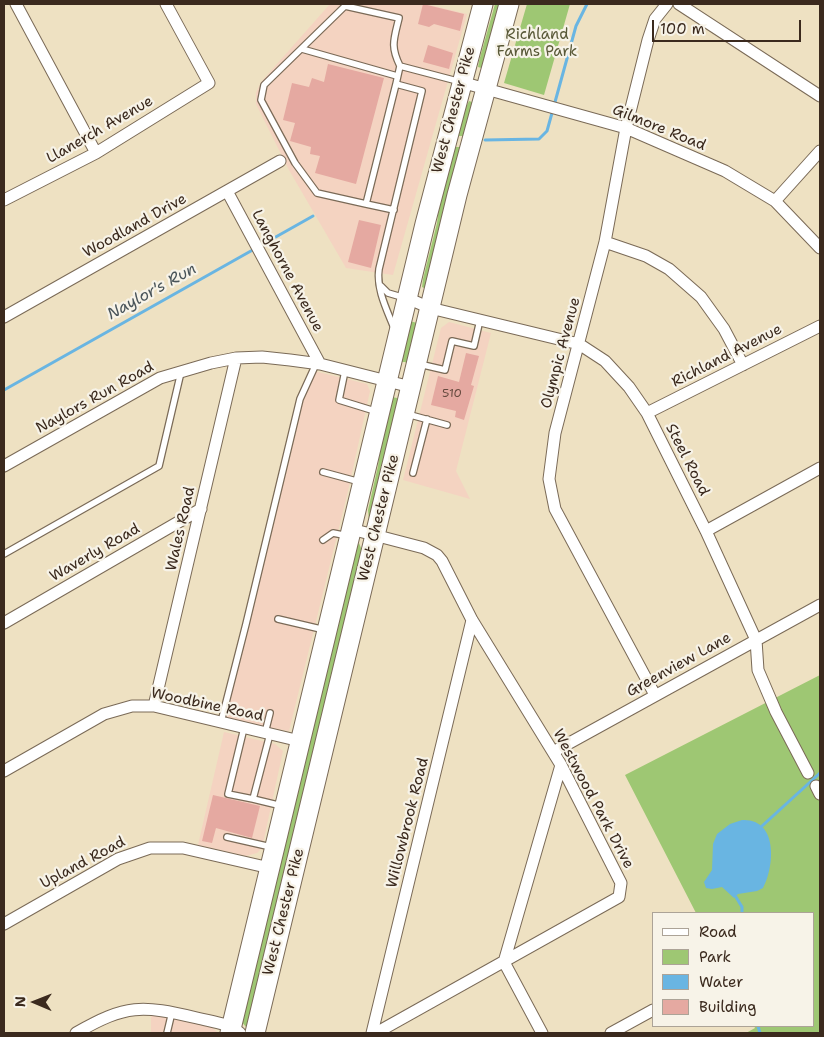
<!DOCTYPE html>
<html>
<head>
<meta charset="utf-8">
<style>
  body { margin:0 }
  #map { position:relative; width:824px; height:1037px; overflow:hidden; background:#eee1c2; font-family:"Shantell Sans",sans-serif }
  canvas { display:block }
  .frame { position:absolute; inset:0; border:5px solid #3b2a1e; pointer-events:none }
  .legend { position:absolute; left:652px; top:912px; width:162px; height:115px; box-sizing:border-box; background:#f7f3e8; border:1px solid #aca397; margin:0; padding:6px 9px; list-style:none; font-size:15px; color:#3b2a1e }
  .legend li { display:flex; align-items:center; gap:10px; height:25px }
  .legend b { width:25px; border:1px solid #aca397 }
  .north { position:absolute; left:10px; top:977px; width:50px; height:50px; -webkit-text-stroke:4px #f7f3e8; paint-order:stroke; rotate:271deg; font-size:14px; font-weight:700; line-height:20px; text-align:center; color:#3b2a1e }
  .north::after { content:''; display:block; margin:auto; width:18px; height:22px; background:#3b2a1e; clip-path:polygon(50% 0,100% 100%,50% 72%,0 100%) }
  .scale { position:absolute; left:652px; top:20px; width:149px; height:22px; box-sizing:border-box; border:2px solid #3b2a1e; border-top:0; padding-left:6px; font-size:15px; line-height:18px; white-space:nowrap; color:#3b2a1e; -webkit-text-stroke:4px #f7f3e8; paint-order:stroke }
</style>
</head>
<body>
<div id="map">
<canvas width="824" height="1037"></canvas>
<div class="frame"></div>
<ul class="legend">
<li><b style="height:6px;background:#fff"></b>Road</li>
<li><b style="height:14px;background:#9ec773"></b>Park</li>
<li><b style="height:14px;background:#69b5e2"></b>Water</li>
<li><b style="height:14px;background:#e5a9a1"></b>Building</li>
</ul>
<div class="north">N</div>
<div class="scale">100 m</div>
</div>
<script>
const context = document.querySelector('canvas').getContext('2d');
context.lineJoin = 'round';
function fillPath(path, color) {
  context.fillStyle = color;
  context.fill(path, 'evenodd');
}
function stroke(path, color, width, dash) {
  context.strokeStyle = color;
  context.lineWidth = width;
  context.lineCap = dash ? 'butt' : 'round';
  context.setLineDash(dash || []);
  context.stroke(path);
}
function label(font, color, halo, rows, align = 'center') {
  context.font = font + ' "Shantell Sans",sans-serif';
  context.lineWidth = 4.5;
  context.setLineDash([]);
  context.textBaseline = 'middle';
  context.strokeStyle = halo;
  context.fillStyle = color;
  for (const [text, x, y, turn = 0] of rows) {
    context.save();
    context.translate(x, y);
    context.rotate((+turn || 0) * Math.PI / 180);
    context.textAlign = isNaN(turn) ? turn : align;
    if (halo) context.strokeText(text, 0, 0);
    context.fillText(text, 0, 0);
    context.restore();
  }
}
const built = new Path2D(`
  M330,4H426L467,14L393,275L346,268L289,170L256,104V93L261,82Z
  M449,322L491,333L456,471L470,499L403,480L441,328Z
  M310,370L367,384L370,391L348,491L289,731L224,720L245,638Z
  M224,732L275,744L283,751L262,848L257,853L246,856L198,845Z
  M151,1015L163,1016L211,1026L218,1033H151Z`);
const green = new Path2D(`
  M495,4H504L485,69L478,67L479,61Z
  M527,4H570L544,95L504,83Z
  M469,101L472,102L465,130L468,136H454L462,104L467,105Z
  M451,147H465L426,289L422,287L423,279L437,223L441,190Z
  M409,321L422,324L411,366L405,362H399Z
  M392,397L397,398V408L369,520L368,510L378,466L381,441Z
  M359,543L361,548V557L250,1026L246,1027L241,1021L353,554Z
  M820,675V1033H746L755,1028L754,1026H813V913H696L625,775Z`);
const water = new Path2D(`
  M742,820C778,818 775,866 763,888L757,891L738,894L734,898L722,887L712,889L706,888L704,882L712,870L713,844L717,834L730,824Z`);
const stream = new Path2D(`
  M485,140L539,139L547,131L576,26L587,4
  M4,390L313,216
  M762,826L820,773
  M736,897L742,907V913
  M758,1026L760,1033`);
const building = new Path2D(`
  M423,4L464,14L460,31L434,24L429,27L418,24Z
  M428,45L453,53L449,69L423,62Z
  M328,64L384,78L356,184L315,173L320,156L310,154L311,147L290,141L295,123L283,120L292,83L309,87L312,78L324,82Z
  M359,220L381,225L371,268L348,262Z
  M466,353L479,356L471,385L474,386L464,420L455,417L456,411L431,405L438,376L459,382Z
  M213,795L260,806L252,838L216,828L212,843L202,841Z`);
const service = new Path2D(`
  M302,49L397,76
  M400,66L461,82
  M366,204L317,193L295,163L261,100L264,85L345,6L399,18C394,39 390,46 400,66L396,84
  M381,286L388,293L405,298
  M394,328C387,310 376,289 379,269L422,91L396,84L366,204L394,210
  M419,364L445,370L452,341L474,346L480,320
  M345,371L339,400L378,412
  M407,414L447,425
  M323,472L360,482
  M413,473L427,419
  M323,540L333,533L348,536
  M4,554L159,466L181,372
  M278,619L325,630
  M221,722L246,624L300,399L316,364
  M244,728L228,794L253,799L270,734
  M265,733L270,713
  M253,799L282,806
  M227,837L271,847
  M167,1033L172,1012`);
const minor = new Path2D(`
  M16,4L96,153
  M679,4L820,96
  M461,82L626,128L725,171L775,201L820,248
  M227,191L320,364
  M4,200L96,153L209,83L166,4
  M775,201L820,151
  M605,242L646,256L669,269L701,297L724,329L743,365
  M407,298L430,308L579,344L605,361L629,387L647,413L706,531L756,640L758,670L776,712L808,773
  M4,317L280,161
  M647,413L820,326
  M4,466L160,378L211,363L236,358L262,357L290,360L320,364L411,387
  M351,529L424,548L437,555L442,561L472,620L561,765L621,883L619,897L376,1033
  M706,531L820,468
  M4,623L201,509
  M655,695L555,509L549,479L555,433L605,242L626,128L648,40L655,19L667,4
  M154,706L236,358
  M553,752L820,605
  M4,771L104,714L132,706H154L300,741
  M816,786L820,794
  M4,924L118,859L150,848H183L270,868
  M76,1033C127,1004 141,1005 197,1018C213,1022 228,1023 240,1033
  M372,1033L472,620
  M542,1033L504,962L561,765
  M611,1033L653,1010`);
const trunk = new Path2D(`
  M230,1033L425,224L483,4
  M255,1033L457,195L509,4`);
const numberNames = [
  ["510",452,394]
];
const parkNames = [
  ["Richland",537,35],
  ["Farms Park",537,52]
];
const streetNames = [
  ["West Chester Pike",454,110,-75],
  ["Gilmore Road",659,128,22],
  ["Llanerch Avenue",100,130,-30],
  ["Woodland Drive",135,226,-29],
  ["Langhorne Avenue",287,271,62],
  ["Olympic Avenue",561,353,-75],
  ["Richland Avenue",727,356,-27],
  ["Naylors Run Road",95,398,-29],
  ["Steel Road",687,460,63],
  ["West Chester Pike",379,518,-76],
  ["Wales Road",181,529,-77],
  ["Waverly Road",95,553,-30],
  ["Greenview Lane",679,665,-29],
  ["Woodbine Road",207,705,12],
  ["Westwood Park Drive",593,799,62],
  ["Willowbrook Road",408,823,-76],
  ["Upland Road",83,863,-28],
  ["West Chester Pike",284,912,-76]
];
const waterNames = [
  ["Naylor's Run",152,292,-29]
];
fillPath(built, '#f4d3c1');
fillPath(green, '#9ec773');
fillPath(water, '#69b5e2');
stroke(stream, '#69b5e2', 3);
fillPath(building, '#e5a9a1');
stroke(service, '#7a6a57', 8);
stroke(minor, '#7a6a57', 13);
stroke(trunk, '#7a6a57', 21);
stroke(service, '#fff', 5.5);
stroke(minor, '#fff', 11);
stroke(trunk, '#fff', 19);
label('12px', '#664a3f', null, numberNames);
label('15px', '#595938', '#f7f3e8', parkNames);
label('15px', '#3b2a1e', '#f7f3e8', streetNames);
label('italic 16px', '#495459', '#f7f3e8', waterNames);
</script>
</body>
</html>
